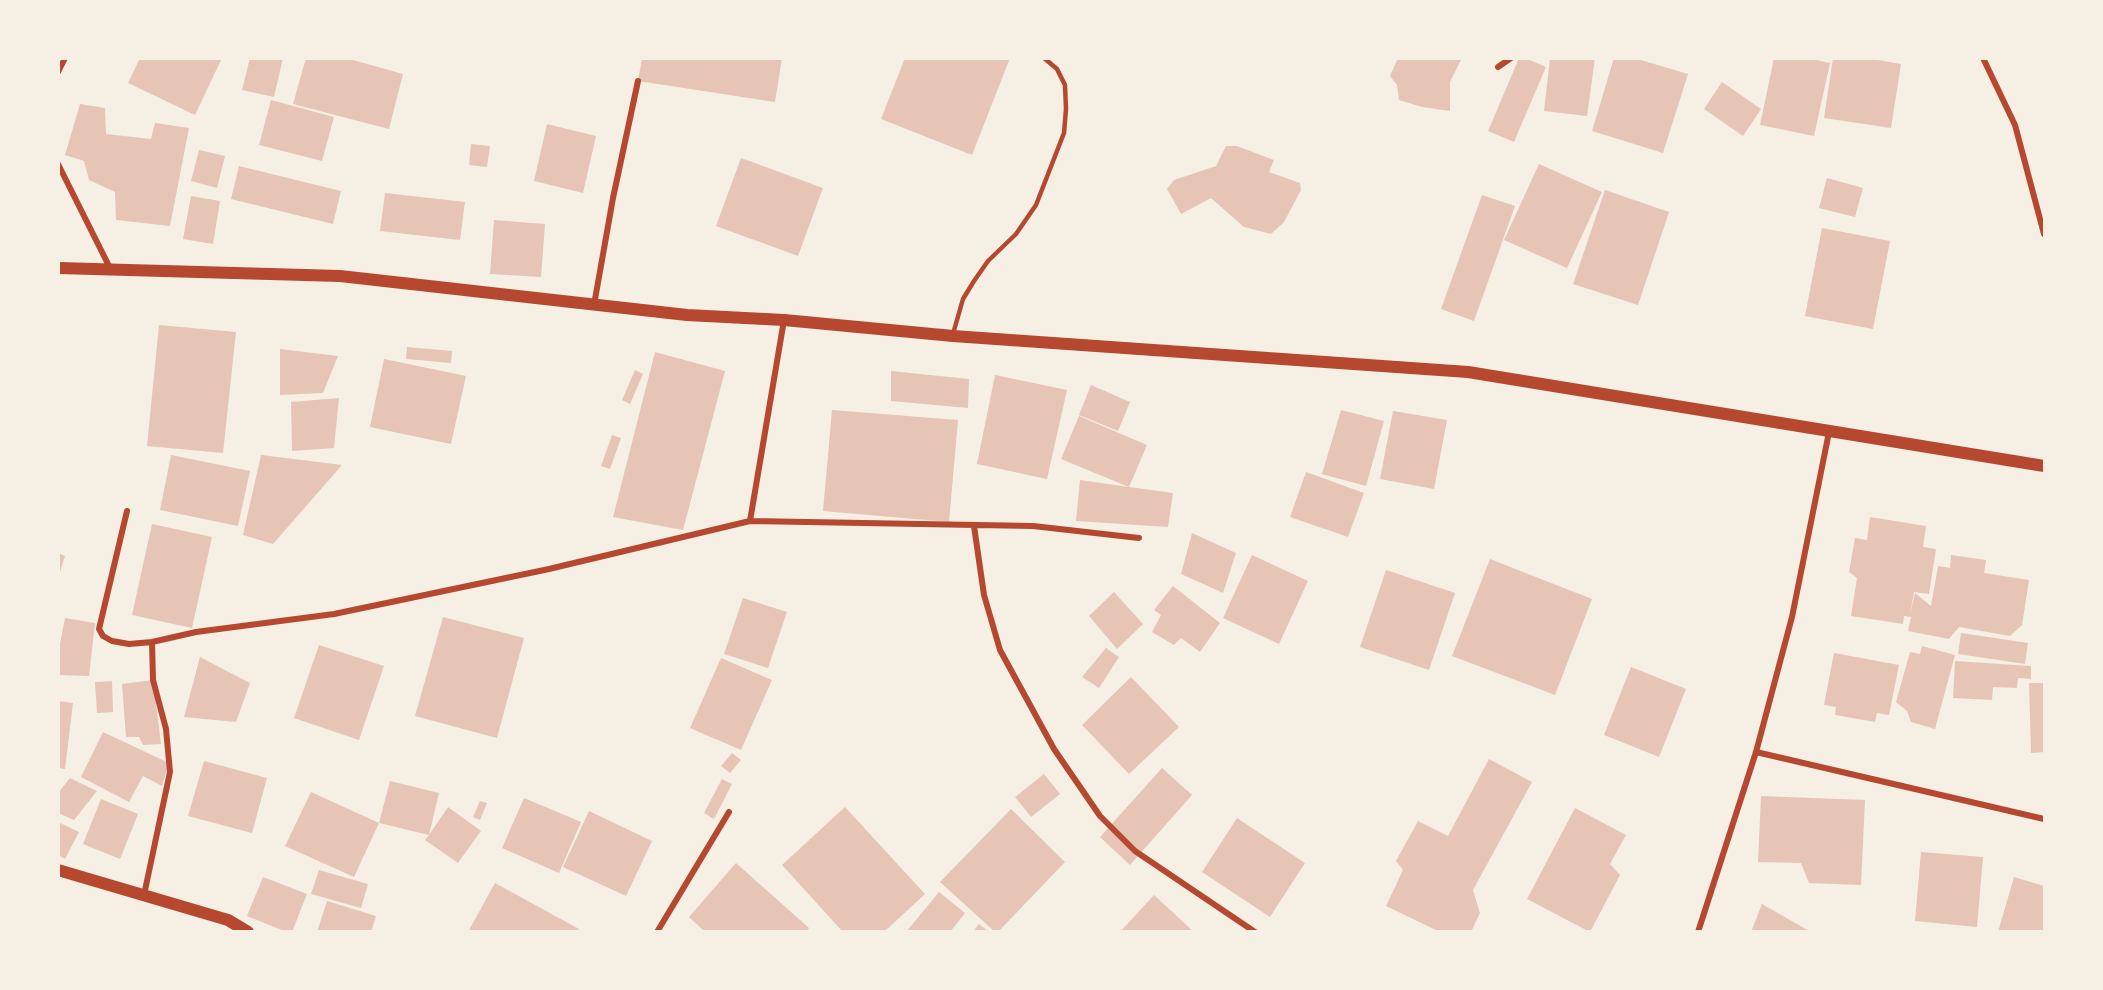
<!DOCTYPE html>
<html>
<head>
<meta charset="utf-8">
<style>
  body { margin:0 }
  #map { position:relative; width:2103px; height:990px; overflow:hidden; background:#f6efe4; font-family:"Varela Round",sans-serif }
  canvas { display:block }
  .frame { position:absolute; inset:0; border:60px solid #f6efe4; pointer-events:none }
</style>
</head>
<body>
<div id="map">
<canvas width="2103" height="990"></canvas>
<div class="frame"></div>
</div>
<script>
const context = document.querySelector('canvas').getContext('2d');
context.lineJoin = 'round';
function fillPath(path, color) {
  context.fillStyle = color;
  context.fill(path, 'evenodd');
}
function stroke(path, color, width, dash) {
  context.strokeStyle = color;
  context.lineWidth = width;
  context.lineCap = dash ? 'butt' : 'round';
  context.setLineDash(dash || []);
  context.stroke(path);
}
const building = new Path2D(`
  M140,58H222L195,115L128,83Z
  M250,58H283L274,97L242,90Z
  M306,58H346L403,74L389,129L293,104Z
  M642,58H782L775,102L638,81Z
  M905,58H1010L972,155L881,119Z
  M1398,58H1462L1450,82V111L1422,107L1399,100L1397,85L1390,76Z
  M1519,58H1525L1546,67L1514,142L1488,131Z
  M1550,58H1595L1587,116L1544,111Z
  M1614,58H1634L1688,74L1663,153L1592,131Z
  M1774,58H1807L1830,63L1814,136L1760,125Z
  M1833,58H1866L1901,64L1891,128L1824,118Z
  M1722,82L1761,109L1743,136L1704,109Z
  M271,100L334,117L322,161L259,145Z
  M80,104L105,108L106,134L151,139L155,123L189,128L170,226L116,220L115,192L89,180L84,161L65,155Z
  M547,124L596,136L583,193L534,181Z
  M471,144L490,146L487,167L469,165Z
  M1226,146H1237L1274,160L1269,172L1300,183L1301,190L1284,222L1271,234L1244,227L1211,198L1181,214L1167,189L1174,180L1216,166Z
  M199,150L225,156L217,188L191,181Z
  M741,158L823,188L798,256L716,226Z
  M1539,164L1602,192L1567,268L1504,240Z
  M239,166L341,191L333,224L231,199Z
  M1827,178L1863,188L1855,217L1819,208Z
  M1605,190L1669,212L1638,305L1573,284Z
  M385,193L465,202L460,240L380,231Z
  M1482,195L1515,206L1474,321L1441,309Z
  M191,196L220,201L213,244L183,239Z
  M494,220L545,224L541,277L490,274Z
  M1822,228L1890,241L1873,329L1805,316Z
  M159,325L236,332L223,453L147,446Z
  M407,347L452,351L451,363L406,359Z
  M280,349L338,356L323,393L280,395Z
  M655,352L725,371L683,530L613,517Z
  M384,359L466,376L451,444L370,427Z
  M635,370L643,374L630,404L622,400Z
  M891,371L969,379L968,408L891,401Z
  M995,375L1067,390L1047,479L977,464Z
  M1091,385L1130,402L1118,431L1079,415Z
  M339,398L334,448L292,451L291,402Z
  M832,410L958,420L949,522L823,511Z
  M1341,410L1384,421L1366,486L1322,474Z
  M1393,411L1447,420L1434,489L1380,479Z
  M1079,416L1147,445L1129,487L1173,493L1168,527L1076,521L1080,480L1129,487L1061,459Z
  M612,435L621,438L610,469L601,466Z
  M171,455L250,471L238,526L160,510Z
  M261,455L342,465L273,544L243,535Z
  M1306,472L1364,493L1348,537L1290,517Z
  M1870,517L1926,526L1923,547L1936,549L1929,594L1914,592L1910,615L1915,593L1931,606L1938,566L1950,568L1951,555L1986,560L1984,573L2029,580L2022,625L2010,636L1959,627L1949,639L1908,631L1911,617L1904,616L1903,624L1851,616L1857,578L1849,572L1855,538L1867,540Z
  M152,524L212,537L192,628L132,615Z
  M1192,533L1236,553L1223,593L1181,574Z
  M58,553L65,556L59,575H58Z
  M1252,555L1308,581L1279,644L1223,618Z
  M1490,559L1592,599L1555,695L1452,656Z
  M1386,570L1455,593L1429,670L1360,647Z
  M1173,586L1220,623L1200,652L1181,638L1174,645L1152,632L1161,615L1154,610Z
  M1114,592L1143,624L1117,649L1089,616Z
  M743,598L787,612L768,668L724,654Z
  M443,617L524,638L497,738L415,716Z
  M65,618L95,623L89,676L58,675V654Z
  M1961,633L2028,643L2025,664L1958,654Z
  M319,645L384,666L359,740L294,718Z
  M1922,646L1955,655L1935,729L1911,722L1907,711L1896,702L1910,652L1920,654Z
  M1106,648L1119,657L1099,688L1082,677Z
  M1834,653L1899,665L1889,715L1877,713L1875,722L1835,715L1836,707L1824,705Z
  M200,657L250,683L236,722L184,717Z
  M721,658L772,680L741,750L690,728Z
  M1955,661L2031,666V679L2018,678L2017,688L1993,687L1992,700L1953,698Z
  M1631,667L1686,689L1659,757L1604,735Z
  M1131,677L1179,727L1129,774L1082,725Z
  M153,680L161,744L143,745L139,737H126L122,684Z
  M112,681L113,712L97,713L95,682Z
  M2029,683H2044V752L2031,753Z
  M58,701L73,703L65,769L58,768Z
  M103,732L169,763L162,786L143,776L129,802L81,777Z
  M732,753L741,760L730,773L721,766Z
  M1489,759L1532,782L1473,890L1480,913L1471,932H1440L1386,906L1403,870L1396,861L1418,821L1448,836Z
  M204,761L267,778L252,833L188,816Z
  M1162,768L1192,795L1130,865L1100,837Z
  M1044,774L1060,794L1031,817L1015,797Z
  M70,778L97,791L74,820L58,813V793Z
  M722,779L732,784L714,819L704,813Z
  M390,781L439,793L429,835L448,807L481,831L458,863L425,840L429,835L379,823L354,877L285,846L311,792L379,823Z
  M1761,796L1865,800L1861,885L1809,883L1801,863L1758,862Z
  M524,798L581,822L559,873L502,848Z
  M101,799L138,814L120,859L83,844Z
  M480,801L487,803L480,820L473,817Z
  M845,807L925,894L884,932H843L782,865Z
  M1575,808L1626,835L1610,864L1620,875L1590,932L1527,899Z
  M1011,809L1065,862L998,932H995L940,882Z
  M589,811L652,841L626,896L563,867Z
  M1237,818L1305,863L1270,917L1202,872Z
  M58,822L79,832L65,859L58,855Z
  M1921,852L1983,857L1977,927L1915,921Z
  M736,863L809,928L806,932H705L689,917Z
  M319,870L368,884L361,908L311,894Z
  M263,877L307,894L292,932H287L247,916Z
  M2014,877L2044,886V932H1998Z
  M495,883L579,929L578,932H468Z
  M939,892L965,913L950,932H906Z
  M1154,895L1194,932H1120Z
  M327,901L376,916L371,932H317Z
  M1762,904L1811,932H1751Z
  M979,924L989,932H973Z`);
const service = new Path2D(`
  M953,334L963,299L974,281L988,261L1016,234L1036,205L1064,133L1066,109L1065,85L1057,69L1044,58`);
const minor = new Path2D(`
  M1983,58L2015,125L2044,234
  M1498,67L1511,58
  M58,72L65,58
  M58,164L111,270
  M594,305L613,198L638,81
  M127,511L99,629L103,636L112,641L129,644L152,642L196,632L334,614L549,569L750,521L1033,526L1139,538
  M750,521L784,320
  M974,526L984,595L1000,650L1054,749L1100,816L1135,851L1255,932
  M1756,752L2044,819
  M144,895L170,772L166,729L153,680L152,642
  M657,932L729,812
  M1698,932L1756,752L1792,617L1829,432`);
const secondary = new Path2D(`
  M58,268L340,276L687,315L784,320L953,336L1468,372L2044,466
  M58,870L228,920L248,932`);
fillPath(building, '#e6c5b7');
stroke(service, '#b5482f', 4.5);
stroke(minor, '#b5482f', 6);
stroke(secondary, '#b5482f', 12);
</script>
</body>
</html>
